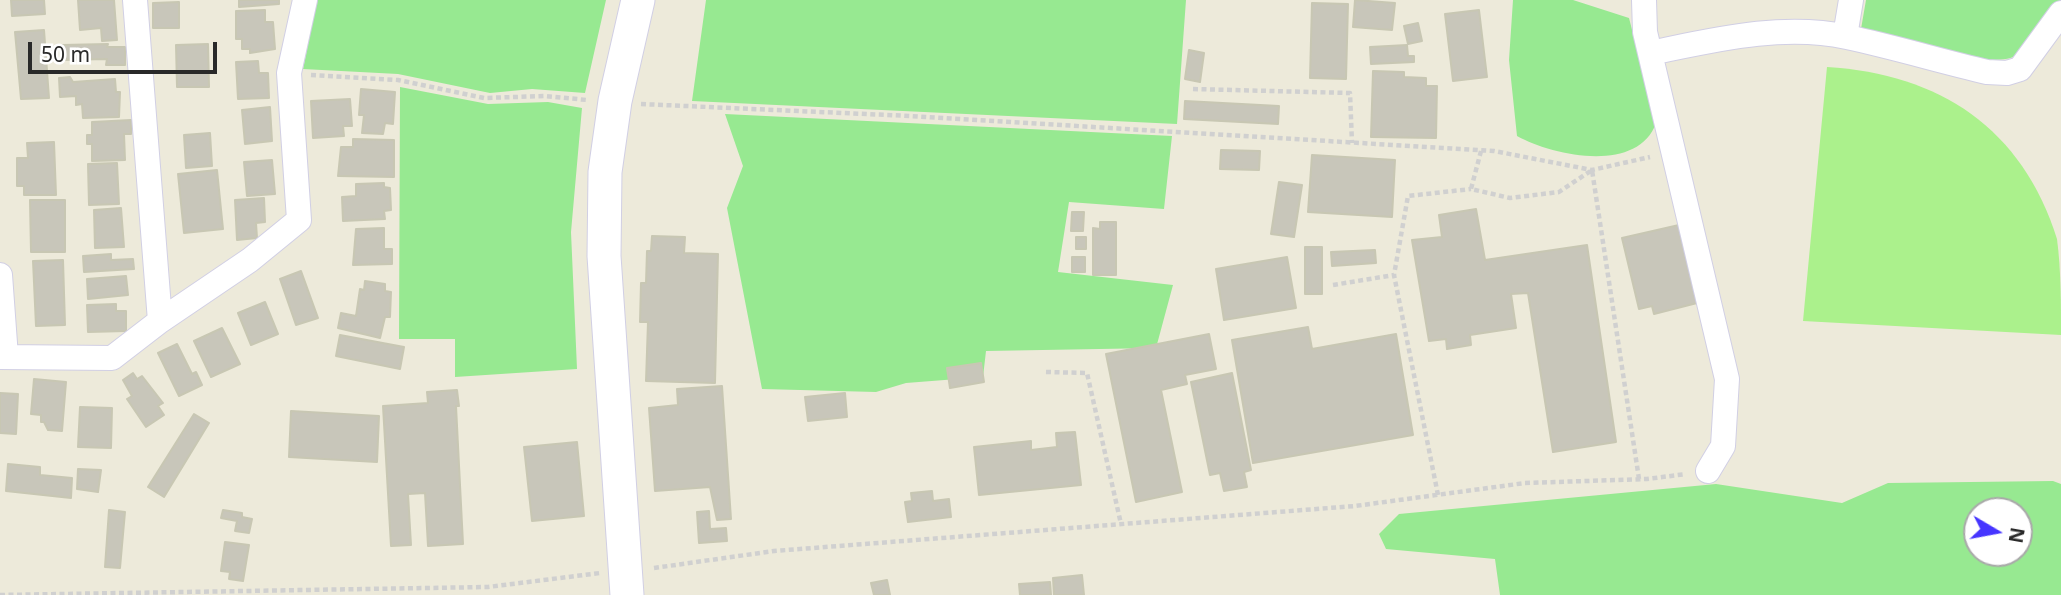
<!DOCTYPE html>
<html>
<head>
<meta charset="utf-8">
<style>
  body { margin:0 }
  #map { position:relative; width:2061px; height:595px; overflow:hidden; background:#edeada; font-family:"Noto Sans",sans-serif }
  canvas { display:block }
  .north { position:absolute; left:1963px; top:497px; width:70px; height:70px; box-sizing:border-box; background:#fff; border:2px solid #a9a9a9; border-radius:50%; rotate:100deg; font-size:19px; font-weight:700; line-height:28px; text-align:center; color:#292929 }
  .north::after { content:''; display:block; margin:auto; width:24px; height:32px; background:#4635ff; clip-path:polygon(50% 0,100% 100%,50% 72%,0 100%) }
  .scale { position:absolute; left:28px; top:42px; width:189px; height:32px; box-sizing:border-box; border:4px solid #292929; border-top:0; padding-left:9px; font-size:21px; line-height:24px; white-space:nowrap; color:#292929; -webkit-text-stroke:5px #fff; paint-order:stroke }
</style>
</head>
<body>
<div id="map">
<canvas width="2061" height="595"></canvas>
<div class="north">N</div>
<div class="scale">50 m</div>
</div>
<script>
const context = document.querySelector('canvas').getContext('2d');
context.lineJoin = 'round';
function fillPath(path, color) {
  context.fillStyle = color;
  context.fill(path, 'evenodd');
}
function stroke(path, color, width, dash) {
  context.strokeStyle = color;
  context.lineWidth = width;
  context.lineCap = dash ? 'butt' : 'round';
  context.setLineDash(dash || []);
  context.stroke(path);
}
const green = new Path2D(`
  M317,0H606L585,93L532,89L490,93L398,74L303,69Z
  M706,0H1186L1177,124L692,101Z
  M1513,0H1573L1629,18L1656,123C1638,174 1553,156 1517,136L1509,60Z
  M1866,0H2061C2050,17 2032,48 2013,57C1987,69 1892,37 1861,29Z
  M400,87L488,104L548,102L582,108L571,232L577,369L455,377V339H399Z
  M725,114L1172,136L1164,209L1069,202L1058,272L1173,285L1156,348L986,351L983,377L906,383L876,392L762,389L727,208L743,166Z
  M2053,481L2061,484V595H1500L1495,559L1386,549L1379,534L1399,514L1716,484L1842,503L1888,483ZM1977,511H2019V553H1977Z`);
const pitch = new Path2D(`
  M1827,67C1940,74 2022,128 2057,239C2061,269 2061,304 2061,335L1803,321Z`);
const building = new Path2D(`
  M11,0H44L45,14L12,16Z
  M78,0H114L117,40L102,41L101,28L80,30Z
  M239,0H279V4L239,7Z
  M1355,0L1395,3L1392,30L1353,27Z
  M179,2V28H153V3Z
  M1312,3L1348,4L1346,79L1310,78Z
  M265,10V22H273L275,49L250,53V49H242V39H236V11Z
  M1479,10L1487,77L1453,81L1445,14Z
  M1418,23L1422,41L1408,44L1404,26Z
  M44,30L49,98L21,99L15,32Z
  M108,44L107,47H125V65H106L107,59L62,60V45Z
  M208,44L209,87H177L176,45Z
  M1407,45L1408,56H1414V62L1371,64L1370,47Z
  M1189,50L1204,53L1200,82L1185,79Z
  M258,61L259,73H268L269,98L238,99L236,62Z
  M1373,71L1404,72V77L1426,78V86H1437L1436,138L1371,137Z
  M70,77L73,82L115,79L116,92H120L119,117L83,118L82,104L76,105V96L60,97L59,78Z
  M361,89L395,92L393,124L385,123L383,134L362,133L364,115H359Z
  M350,99L352,126H343L344,136L313,138L311,101Z
  M1185,101L1279,106L1278,124L1184,119Z
  M270,107L272,141L245,144L242,110Z
  M131,120V134H124L125,160L92,161V144H87V135H92V122Z
  M210,133L212,166L186,168L184,135Z
  M353,139L394,140V177L338,176L341,147H353Z
  M54,142L56,195H24V186H17V158H28L27,143Z
  M1221,150L1260,151L1259,170L1220,169Z
  M1312,155L1395,160L1392,217L1308,212Z
  M272,160L275,194L247,196L244,162Z
  M117,163L119,204L89,205L88,164Z
  M217,170L223,229L184,233L178,174Z
  M1279,182L1302,185L1294,237L1271,234Z
  M384,183V187L390,188L391,210L384,211L385,219L343,221L342,197L356,196V184Z
  M264,198L265,222L256,223L257,238L237,240L235,200Z
  M30,200H65V252H31Z
  M121,208L124,247L95,248L94,210Z
  M1476,209L1485,260L1587,245L1616,442L1553,452L1528,293L1511,294L1516,328L1470,335L1471,345L1447,349L1446,339L1429,341L1412,240L1442,237L1439,215Z
  M1072,212H1084L1083,231H1071Z
  M1100,222H1116V275H1093V228L1100,229Z
  M1679,225L1697,303L1654,314L1652,306L1639,309L1622,238Z
  M384,228V249H392V264L353,265L356,229Z
  M652,236L685,237L684,253L718,254L715,383L646,381L648,322H640L641,283H646L647,251H651Z
  M1076,237H1086V249H1076Z
  M1305,247H1322V294H1305Z
  M1375,250L1376,263L1332,266L1331,252Z
  M111,254V260L133,259L134,269L84,272L83,256Z
  M1072,257H1085V272H1072Z
  M1287,257L1296,308L1224,320L1216,269Z
  M63,260L65,325L36,326L33,261Z
  M301,271L318,318L296,325L280,279Z
  M126,276L128,295L88,299L87,279Z
  M365,281L385,284V291L391,292L390,317H385L380,338L338,328L341,313L356,316L360,289L364,290Z
  M265,302L278,334L251,345L238,313Z
  M116,304V311H126V331L88,332L87,305Z
  M1308,327L1312,349L1396,334L1413,435L1253,463L1232,340Z
  M222,328L240,364L211,377L194,341Z
  M1209,334L1216,369L1185,375L1187,384L1161,390L1182,492L1136,502L1106,354Z
  M340,335L404,347L400,369L336,356Z
  M177,344L192,374L196,372L202,385L179,396L158,353Z
  M981,363L984,382L950,388L947,368Z
  M133,373L137,379L142,376L163,403L158,406L164,415L146,427L127,399L132,396L123,380Z
  M1232,373L1251,470L1244,472L1247,487L1224,491L1220,473L1210,475L1191,382Z
  M34,379L66,382L62,431L48,430L44,422H41V415L31,414Z
  M722,386L731,519L717,520L710,487L655,491L649,408L678,405L677,389Z
  M457,390L459,406H456L463,544L428,546L425,493L408,494L411,545L391,546L383,406L428,403L427,392Z
  M0,393L18,394L16,434L0,433Z
  M845,393L847,417L808,421L805,397Z
  M80,407L112,408L111,448L78,447Z
  M291,411L379,416L377,462L289,457Z
  M194,414L209,423L164,497L148,487Z
  M1075,432L1081,485L979,495L974,447L1031,441V450L1057,447L1056,433Z
  M577,442L584,516L532,521L524,447Z
  M8,464L40,467V475L72,478L71,498L6,491Z
  M78,469L101,470L98,492L77,489Z
  M932,491L933,501L949,499L951,517L908,522L905,502L912,501L911,493Z
  M109,510L125,512L120,568L105,567Z
  M223,510L242,513V517L252,519L249,533L235,531L237,521L221,518Z
  M709,511L710,529L726,528L727,541L699,543L697,512Z
  M225,542L249,545L243,581L229,579L230,572L221,571Z
  M1082,575L1084,595H1054L1053,578Z
  M887,580L890,595H874L871,583Z
  M1050,582L1051,595H1020L1019,584Z`);
const path = new Path2D(`
  M311,75L398,80L484,98L545,96L587,100
  M1193,89L1350,93L1352,143
  M641,104L910,116L1494,151L1592,170L1650,157
  M1481,151L1471,189L1510,198L1559,192L1592,170L1639,479
  M1333,285L1394,275
  M1046,372L1087,373L1121,524
  M1438,495L1394,275L1408,196L1471,189
  M654,568L774,551L1355,506L1525,483L1647,479L1686,474
  M0,595L488,587L600,573`);
const street = new Path2D(`
  M135,0L160,321
  M1644,0L1645,32L1727,379L1723,446L1708,471
  M1845,36L1851,0
  M1650,53C1714,40 1782,23 1847,37C1894,47 1940,61 1987,72L2007,73L2020,69L2061,13
  M0,275L6,357
  M0,357L112,358L160,321L250,260L299,220L289,73L305,0`);
const secondary = new Path2D(`
  M627,595L604,256L605,172L615,101L638,0`);
fillPath(green, '#97e991');
fillPath(pitch, '#abf18c');
fillPath(building, '#c8c6ba');
stroke(building, '#c8c7b3', 2);
stroke(street, '#d1cfe4', 26);
stroke(secondary, '#d1cfe4', 35);
stroke(path, '#d0d0d0', 4.5, [5, 3.5]);
stroke(street, '#fff', 24);
stroke(secondary, '#fff', 33);
</script>
</body>
</html>
